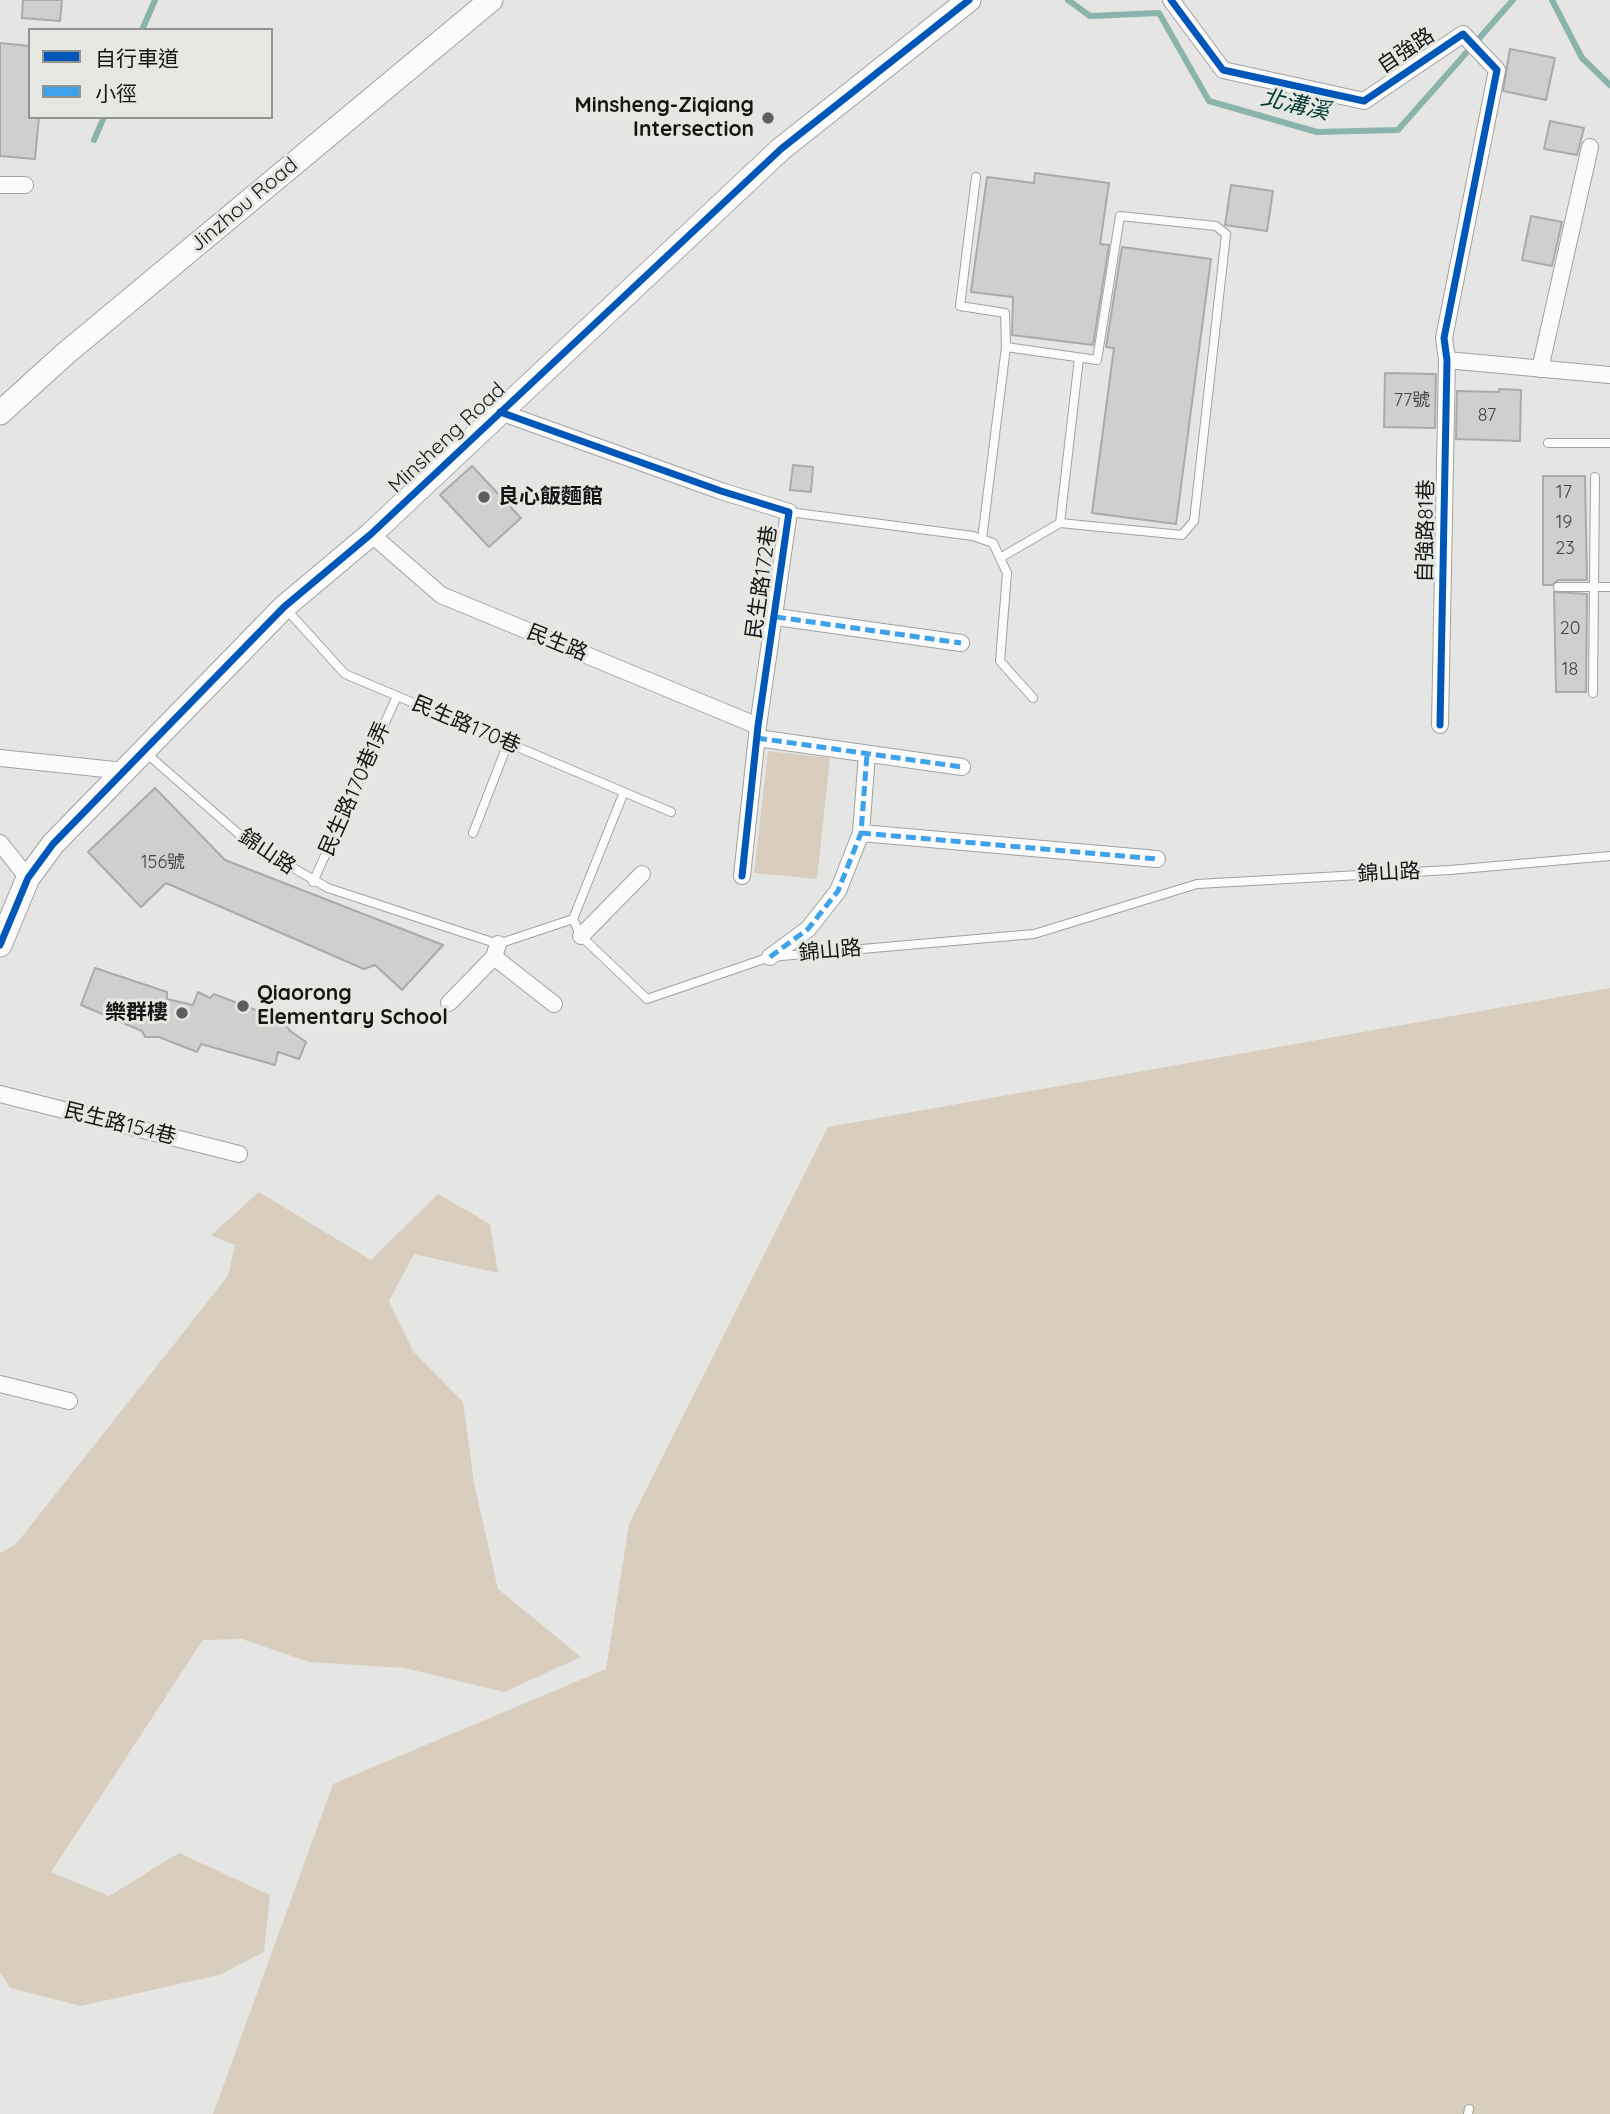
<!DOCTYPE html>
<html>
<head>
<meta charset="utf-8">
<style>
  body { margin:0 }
  #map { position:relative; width:1610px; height:2114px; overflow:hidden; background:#e5e6e4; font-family:Quicksand,"Noto Sans TC",sans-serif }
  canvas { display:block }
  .legend { position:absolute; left:28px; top:28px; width:245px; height:91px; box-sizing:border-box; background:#e5e7e3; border:2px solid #929390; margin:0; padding:9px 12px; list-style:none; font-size:21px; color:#151614 }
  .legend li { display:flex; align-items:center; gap:14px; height:35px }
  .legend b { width:35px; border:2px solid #929390 }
</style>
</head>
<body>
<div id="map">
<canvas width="1610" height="2114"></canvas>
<ul class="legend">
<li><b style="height:9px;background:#0057b8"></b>自行車道</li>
<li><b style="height:9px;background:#3da2ea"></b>小徑</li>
</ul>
</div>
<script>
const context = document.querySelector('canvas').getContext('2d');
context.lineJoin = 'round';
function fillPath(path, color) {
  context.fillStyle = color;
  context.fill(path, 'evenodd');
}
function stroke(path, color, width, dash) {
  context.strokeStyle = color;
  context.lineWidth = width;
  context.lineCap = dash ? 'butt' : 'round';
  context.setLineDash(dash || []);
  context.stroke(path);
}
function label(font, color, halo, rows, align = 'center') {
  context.font = font + ' Quicksand,"Noto Sans TC",sans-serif';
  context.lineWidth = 6;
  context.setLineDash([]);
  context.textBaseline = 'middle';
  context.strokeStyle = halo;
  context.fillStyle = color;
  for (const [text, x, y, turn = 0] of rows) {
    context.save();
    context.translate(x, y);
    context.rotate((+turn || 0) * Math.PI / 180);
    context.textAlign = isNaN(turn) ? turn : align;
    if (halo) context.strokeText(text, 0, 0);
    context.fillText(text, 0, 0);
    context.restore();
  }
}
const green = new Path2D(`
  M768,751L830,758L817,879L754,873Z
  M1610,988V2114H213L333,1784L606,1669L629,1524L828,1127Z
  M259,1192L371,1260L438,1194L490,1224L498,1273L414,1254L389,1301L413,1351L463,1402L474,1483L498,1589L581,1657L504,1692L404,1668L309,1662L242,1639L203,1640L51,1872L109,1896L179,1853L270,1895L264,1952L219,1975L81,2006L10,1988L0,1972V1553L16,1544L228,1276L235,1245L211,1235Z`);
const stream = new Path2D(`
  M1068,0L1090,16L1159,13L1209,101L1317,132L1398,130L1513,0
  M1552,0L1582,58L1610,85
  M142,30L155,0
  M94,140L104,117`);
const building = new Path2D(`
  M23,0H62L60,21L22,18Z
  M0,43L30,46V117H39L35,159L0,156Z
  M1510,49L1555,58L1546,100L1503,91Z
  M1550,121L1584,128L1577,155L1544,149Z
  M1035,173L1109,183L1100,244L1109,245L1093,345L1012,335L1013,297L971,292L987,177L1034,183Z
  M1231,185L1273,191L1267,231L1225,225Z
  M1531,216L1562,222L1552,266L1522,260Z
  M1122,247L1211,259L1176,524L1092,513L1114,348L1106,347Z
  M1385,373L1436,374L1435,428L1384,427Z
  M1499,389L1521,390L1520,441L1456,439L1457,391L1499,392Z
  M793,465L813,467L811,492L790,490Z
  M472,466L521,518L489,547L440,495Z
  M1543,476H1585L1587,580H1558L1552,585H1543Z
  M1554,592L1587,594L1586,692H1556Z
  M155,788L225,860L443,945L402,990L375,965L364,969L166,883L141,907L88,852Z
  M95,968L167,992V999L193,1005L198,992L210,998L214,994L284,1021L289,1030L306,1042L299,1059L278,1052L275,1065L201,1044L197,1052L159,1037H145L142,1031L81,1005Z`);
const lane = new Path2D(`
  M976,177L960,306L1005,313L1006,347
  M1548,443H1610
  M789,512L973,536L993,543L1007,573L1000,661L1033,698
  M1060,523L1079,358
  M982,539L1006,347L1097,360L1120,216L1216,226L1226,234L1194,521L1182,535L1060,523L1000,558
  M1558,587H1610
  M286,609L345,674L671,812
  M1593,693L1595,477
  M146,753L248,842L328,888L498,944L573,919L581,936L647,999L770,957L1034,934L1197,884L1450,870L1610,856
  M473,833L508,743
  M313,882L397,696
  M573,919L624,792
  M1468,2114L1469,2109`);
const street = new Path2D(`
  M1171,0L1223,70L1364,101L1463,34L1497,70L1444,338L1447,360L1440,725
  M0,185H25
  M1447,360L1610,375
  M1540,369L1590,147
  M500,412L721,491L789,512L758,726L742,876
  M371,534L441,595L758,726
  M776,617L961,643
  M757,738L962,767
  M0,758L124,771
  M861,833L1157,859
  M0,843L28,878
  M581,936L642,874
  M494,957L554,1004
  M770,957L808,929L838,891L861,833L867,754
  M449,1003L494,957L498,944
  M0,1094L239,1154
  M0,1384L69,1401`);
const secondary = new Path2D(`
  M0,413L65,354L491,0
  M0,945L28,878L53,844L284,607L371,534L781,149L969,0`);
const quiet = new Path2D(`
  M776,617L961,643
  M757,738L962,767
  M861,833L1157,859
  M770,957L808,929L838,891L861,833L867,754`);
const cycleway = new Path2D(`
  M1171,0L1223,70L1364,101L1463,34L1497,70L1444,338L1447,360L1440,725
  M500,412L721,491L789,512L758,726L742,876
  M0,945L28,878L53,844L284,607L371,534L781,149L969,0`);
const markers = [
  [768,118,7,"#5e5f5d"],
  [484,497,7,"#5e5f5d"],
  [243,1006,7,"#5e5f5d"],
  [182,1013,7,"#5e5f5d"]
];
const numberNames = [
  ["77號",1412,401],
  ["87",1487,416],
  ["17",1564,493],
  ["19",1564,523],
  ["23",1565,549],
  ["20",1570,629],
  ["18",1570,670],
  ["156號",163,863]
];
const streetNames = [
  ["自強路",1406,51,-34],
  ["Jinzhou Road",244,205,-40],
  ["Minsheng Road",447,438,-43],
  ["自強路81巷",1426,531,-89],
  ["民生路172巷",762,582,-82],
  ["民生路",557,643,22],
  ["民生路170巷",466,725,23],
  ["民生路170巷1弄",355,789,-66],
  ["錦山路",267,852,34],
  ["錦山路",1389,873,-3],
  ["錦山路",830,951,-5],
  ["民生路154巷",120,1124,14]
];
const poiNames = [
  ["Minsheng-Ziqiang",754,106],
  ["Intersection",754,130],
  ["良心飯麵館",498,497,"left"],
  ["Qiaorong",257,994,"left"],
  ["Elementary School",257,1018,"left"],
  ["樂群樓",168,1013]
];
const waterNames = [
  ["北溝溪",1295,105,13]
];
fillPath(green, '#d9cdbe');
stroke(stream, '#8ab3ac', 6);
fillPath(building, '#cfcfce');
stroke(building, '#aaaaa8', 2);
stroke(lane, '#a1a2a0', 10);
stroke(street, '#a1a2a0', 18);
stroke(secondary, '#a1a2a0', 25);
stroke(lane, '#fbfbfb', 8);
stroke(street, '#fbfbfb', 16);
stroke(secondary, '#fbfbfb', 23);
stroke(quiet, '#3da2ea', 5, [10, 5]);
stroke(cycleway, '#0057b8', 7);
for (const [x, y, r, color] of markers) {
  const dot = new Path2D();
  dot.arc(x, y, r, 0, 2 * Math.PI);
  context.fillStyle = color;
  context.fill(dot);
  stroke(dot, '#e5e7e3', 2.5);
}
label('18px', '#444442', null, numberNames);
label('21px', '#151614', '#e5e7e3', streetNames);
label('bold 21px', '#151614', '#e5e7e3', poiNames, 'right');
label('italic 23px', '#003831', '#e5e7e3', waterNames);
</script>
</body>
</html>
